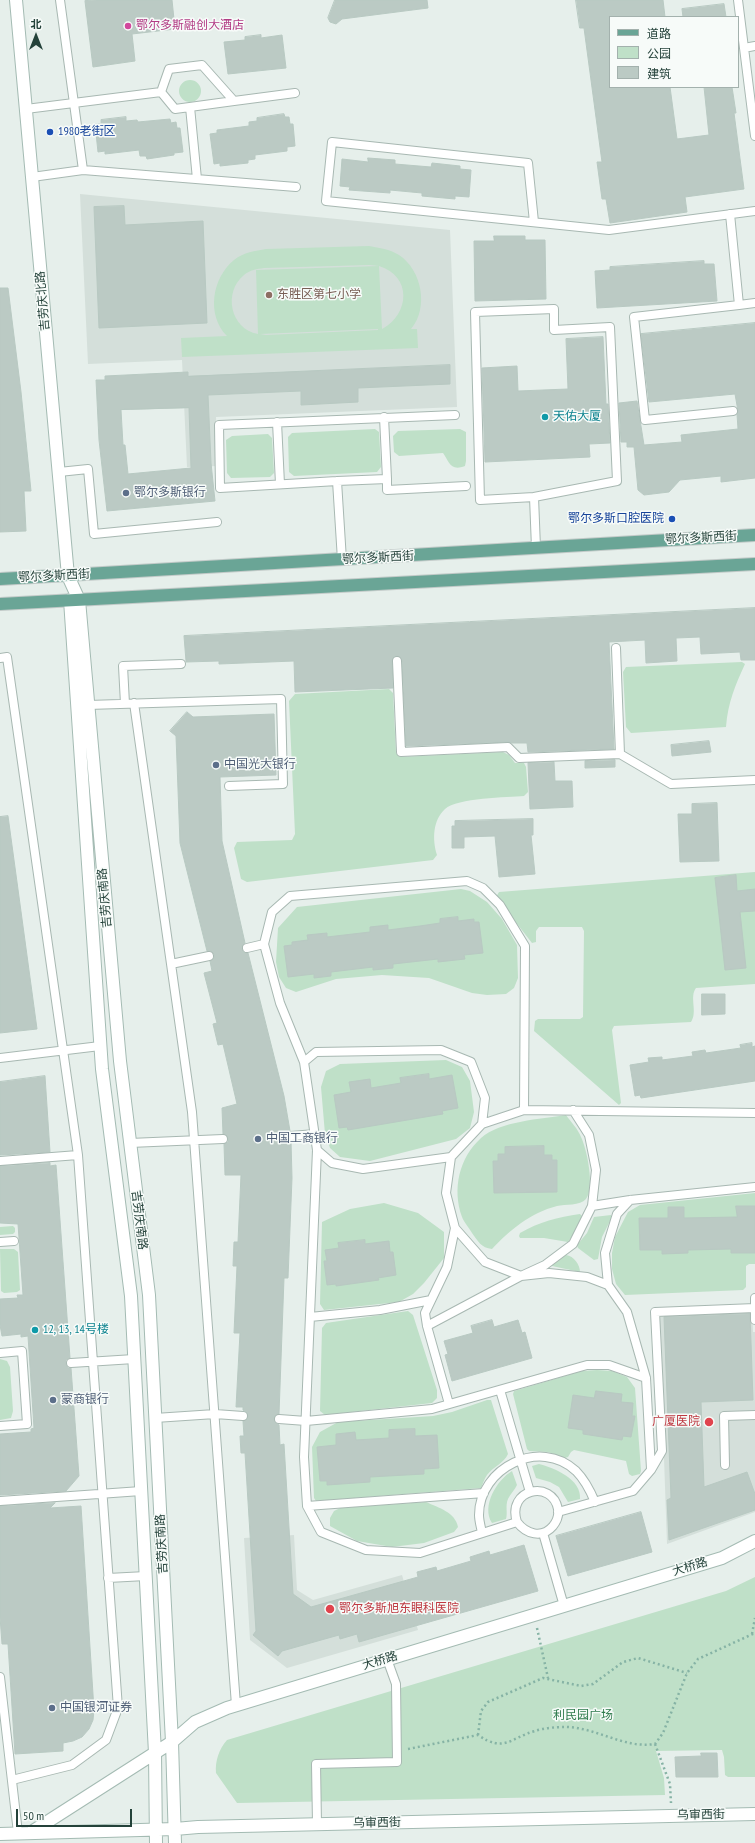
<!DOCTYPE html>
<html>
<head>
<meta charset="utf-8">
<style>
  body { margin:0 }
  #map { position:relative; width:755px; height:1843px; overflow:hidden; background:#e6efeb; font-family:"PT Sans Narrow","Noto Sans SC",sans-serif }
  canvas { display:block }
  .legend { position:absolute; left:609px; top:16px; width:130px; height:72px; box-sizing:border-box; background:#f7fbf9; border:1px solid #a3b1ad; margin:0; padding:5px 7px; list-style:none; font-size:12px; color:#24423a }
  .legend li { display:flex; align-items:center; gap:8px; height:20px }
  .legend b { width:20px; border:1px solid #a3b1ad }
  .north { position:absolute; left:16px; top:16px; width:40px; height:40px; -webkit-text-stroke:3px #f7fbf9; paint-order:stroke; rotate:0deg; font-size:11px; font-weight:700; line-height:16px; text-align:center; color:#24423a }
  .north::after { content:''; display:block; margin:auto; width:14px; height:18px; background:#24423a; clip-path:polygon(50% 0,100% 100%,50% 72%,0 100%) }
  .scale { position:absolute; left:16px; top:1809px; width:116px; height:18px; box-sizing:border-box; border:2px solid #24423a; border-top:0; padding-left:5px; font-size:12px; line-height:14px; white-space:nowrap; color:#24423a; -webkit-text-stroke:3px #f7fbf9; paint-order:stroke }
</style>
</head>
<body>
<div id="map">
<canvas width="755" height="1843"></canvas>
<ul class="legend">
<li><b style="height:5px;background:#6aa596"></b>道路</li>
<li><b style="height:11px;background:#bfe0c8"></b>公园</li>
<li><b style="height:11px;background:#bbcac4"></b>建筑</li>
</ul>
<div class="north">北</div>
<div class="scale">50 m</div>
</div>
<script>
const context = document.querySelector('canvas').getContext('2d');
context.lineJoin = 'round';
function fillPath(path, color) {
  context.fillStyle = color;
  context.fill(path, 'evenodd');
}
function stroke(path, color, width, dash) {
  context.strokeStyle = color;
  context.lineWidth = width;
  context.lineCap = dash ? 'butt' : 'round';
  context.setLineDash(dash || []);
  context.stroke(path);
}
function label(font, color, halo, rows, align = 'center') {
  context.font = font + ' "PT Sans Narrow","Noto Sans SC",sans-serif';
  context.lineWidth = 3;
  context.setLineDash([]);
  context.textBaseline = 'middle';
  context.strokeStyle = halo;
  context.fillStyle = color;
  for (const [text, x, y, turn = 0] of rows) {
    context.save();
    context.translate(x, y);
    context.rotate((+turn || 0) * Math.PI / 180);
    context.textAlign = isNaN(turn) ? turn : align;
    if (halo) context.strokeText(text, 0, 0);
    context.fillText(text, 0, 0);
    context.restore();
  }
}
const built = new Path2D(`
  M80,194L450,230L457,407L216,417L218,466L187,467L182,360L88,364Z
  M752,1311L753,1332H755V1512L667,1544L659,1314Z
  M294,1535L297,1590L313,1600L402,1575L418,1630L287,1668L250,1640L244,1538Z`);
const green = new Path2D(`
  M179 91a11 11 0 1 1 22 0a11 11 0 1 1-22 0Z
  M369,246C380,248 389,249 399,255C422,270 429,308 411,329H417L418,348L182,357L181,338L227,336C206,315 212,278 234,260C244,252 255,251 266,249ZM369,265L379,266L256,270L258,334C230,329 223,292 244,275C250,270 257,269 264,268ZM379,266C412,276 410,314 382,329ZM378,330L266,335L260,334L378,329Z
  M375,429L379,432L381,467L377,472L294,476L289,472L288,437L292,433Z
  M460,429L466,432V461L465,466C450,472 449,461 443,453L399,456L394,452L393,436L398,431Z
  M268,434L272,438L274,473L270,477L231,478L227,473L226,440L232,436Z
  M742,662L745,664C735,686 728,702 726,727L631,733L626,727L623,672L626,667Z
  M389,689L393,693L396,753L400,757L503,752L509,755L515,763H524L526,767L528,792L524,796C508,797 457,798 445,809C433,820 432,839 437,855L433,860L247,882L241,879L234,848L237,842L292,840L295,834L289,701L295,694Z
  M755,872V984L696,988C689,997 698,1012 691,1022L614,1026L612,1030L621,1103L619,1105L534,1031L535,1021L538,1019H580L583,1017L584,931L582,927H539L536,931V942L532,943L496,897L499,892Z
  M461,889L470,891L487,902L502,919L517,945L518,978L514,988L506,994L487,995L472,993L429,978L382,975L336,979L296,992L286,988L279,977L276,962L278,928L297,907Z
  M446,1060L462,1067L470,1081L474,1112L470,1128L456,1139L370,1161L340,1157L330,1148L325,1134L321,1087L326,1071L340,1064Z
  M566,1115C571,1122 578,1129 581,1137C587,1149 595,1188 586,1199C580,1206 565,1204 557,1206C530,1213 510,1230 492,1249C481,1248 478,1241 472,1233C469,1228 464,1222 462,1217C452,1189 459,1158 481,1138C500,1121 541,1119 566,1115Z
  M755,1193V1264H749L746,1266V1287L743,1290L625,1295L616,1284L612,1269V1253L615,1237L628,1212L640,1205Z
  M384,1203L418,1213L444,1232V1258L424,1283L413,1294L399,1302L324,1310L320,1304L322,1222L350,1209Z
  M580,1214L582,1216L578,1227L568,1242L544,1238H520L519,1236L520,1233C539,1222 558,1217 580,1214Z
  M611,1215L612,1217L602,1237L598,1259L594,1260L578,1248L577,1245L587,1233L594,1217Z
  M13,1226L15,1228V1232L13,1234L0,1235V1227Z
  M0,1249H14L18,1252L20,1290L17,1292L4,1293L1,1291Z
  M566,1255C574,1256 580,1265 580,1272L552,1266V1264Z
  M408,1311L413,1315L437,1390V1398L432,1403L325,1415L320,1411L322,1328L326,1323Z
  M0,1359L7,1361L10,1367L13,1411L11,1418L0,1420Z
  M597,1370L612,1371L627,1377L635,1388L641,1471L640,1474L632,1476L629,1474L626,1461L574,1450L571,1452L568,1457L565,1458L548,1452L529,1451L527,1449L513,1394L514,1391L582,1371Z
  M487,1400H491L508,1454C504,1463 493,1467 487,1475C484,1479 483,1484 481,1488L316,1501L314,1498L312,1447L320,1432L338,1422L433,1416L452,1412Z
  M539,1464C554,1468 582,1479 580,1499L568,1502L559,1487L550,1482L536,1478L532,1466Z
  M512,1471L517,1485C515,1490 510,1494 508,1499C505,1506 508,1513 506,1519L492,1523C481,1506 497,1480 512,1471Z
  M426,1502C439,1508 455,1512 458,1527L454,1532L424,1543L392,1547L357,1541L330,1526V1518L334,1511L340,1508Z
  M755,1577V1777H728L725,1775L724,1757L722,1750L656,1751L664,1778L665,1795L237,1803L216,1773C215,1761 219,1749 227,1740L726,1591Z`);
const building = new Path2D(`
  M96,0H172L175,29L132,34L135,61L93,67L85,1Z
  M335,0H427L428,8L342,19L336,24L330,22L328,18Z
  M576,0H663L665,17H610V87H670L677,139L709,135L704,87H732L736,113H734L744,189L685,197L687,212L610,223L606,199H602L597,162H602L584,28H580Z
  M724,4L726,17H683L682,9Z
  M261,35V38L282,35L286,68L228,74L224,42L245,40V37Z
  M284,114L285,117H289L290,124H293L295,146L287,147V151L255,155V159L248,160V163L220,166V163L214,164L210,134L217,133V130L249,126V122L257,121V118Z
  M126,117V121L137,120L138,122L170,119L171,123L176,122L177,128H180L183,152L174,153V155L147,159L146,156H140L139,150L105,154V151L98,152L95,124H101V120Z
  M368,158L395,160V164L431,167L432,163L460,166V169L471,170L469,197L455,196V199L422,196V193L390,190V193L349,190L350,187L340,186L342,159L368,162Z
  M124,206L125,225L203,221L207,323L99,328L94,207Z
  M494,236H525V240H545L546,299L475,301L474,241H494Z
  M704,261V264H714L717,301L597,308L595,271L610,270V267Z
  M0,288H8L21,392L31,491H24L26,531L0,532Z
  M755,323V478L721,482V476L680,480L669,492L644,495L638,490L634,447H627V442H621L619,403L637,401L644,445L682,442L681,435L738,429L737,414L738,411L735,394L649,402L641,334Z
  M603,337L606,404H608L610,443L589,444L590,457L485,462L482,368L517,366L518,391L568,389L566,339Z
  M450,365V384L358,388V402L301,405V391L208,395L211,463L215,501L107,511L99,440L96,380H105V376L188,372V376ZM189,408L191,468L128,474L125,445H123L121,410Z
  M755,608V660H741L740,652L701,654L700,637L676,638L677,661L646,663L645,640L609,642L614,749L528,752L527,743H512L508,742L406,746L402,661L401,658L397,656L394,657L392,661L393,688L295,692L294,661L219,664V661L186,662V661L184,636Z
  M187,712L193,717L274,714L276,775L220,777L222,841L245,943L242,949L243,952L248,953L284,1096L290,1131L286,1133V1137L291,1141L292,1178L288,1278H284L279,1414L275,1416L274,1419L276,1423L279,1425L280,1445L284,1444L293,1594L311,1607L418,1577L417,1572L436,1567L437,1571L471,1561L470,1557L489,1551L490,1555L524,1545L538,1591L359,1642L357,1634L340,1639L339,1635L282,1651L278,1656L253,1635L256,1631L245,1453H241L240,1436H244L243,1421L247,1419L248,1416L246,1412L243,1410V1407H236L240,1333H234L237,1266H233L234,1242H238L241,1175H225L224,1144L228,1142V1138L223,1134L222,1108L237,1104L223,1044L218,1045L213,1024L217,1023L204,973L212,971L210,961L214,958V954L211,951H207L180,843L176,736L170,731Z
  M709,741L711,752L672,756L671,745Z
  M615,760V767L585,768V761Z
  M554,762L555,781H572L573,807L530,809L528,763Z
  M717,803L719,861L680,862L678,814H692V804Z
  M8,816L37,1029L0,1033V817Z
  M533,819V835H531L535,874L499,877L495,836L464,837V848H452V826H455V821Z
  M736,875L737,891L755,889V911L740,912L746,968L725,970L715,878Z
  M458,917V921L474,919V922H479L483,953L464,955L465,959L438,962V959L393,964V968L373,970V967L331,972V976L314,978V974L288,977L284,946L292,945V942L308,940L307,935L327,933V937L370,932V927L388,925V930L420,926L440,923V919Z
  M702,994H725V1014L702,1015Z
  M752,1043V1047L755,1046V1081L641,1098L640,1095L635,1096L630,1065L649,1062L648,1058L662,1057V1060L693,1056L692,1052L705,1050L706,1053L741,1048L740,1045Z
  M429,1074V1079L452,1075L458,1108L442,1111L443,1114L348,1130L347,1127L339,1128L334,1095L351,1092L349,1082L370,1079L371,1088L401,1083L400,1078Z
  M45,1076L50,1152L0,1155V1082Z
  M544,1146V1155H552V1160H557V1192L494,1193L493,1161H498V1154H505V1147Z
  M50,1163V1166L56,1165L70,1358L66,1360V1364L68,1368H71L79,1476L66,1491L0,1495V1434L31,1432V1429L34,1428L28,1336L21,1337V1334L2,1336L0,1325V1299L18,1298L17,1295H23L18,1224L0,1223V1166Z
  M736,1206H755V1253H731V1249L688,1250V1253L662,1254V1250H640L639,1218H668V1207H684V1218L737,1217Z
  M365,1240V1244L389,1241L390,1252H393L396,1275L378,1278L379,1280L336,1286V1284L327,1285L324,1261H327L325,1250L339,1248L338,1243Z
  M750,1314L753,1400L701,1402L704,1487L747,1472L755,1494V1510L669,1540L667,1500L671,1498L664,1317Z
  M492,1320L494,1327L518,1320L522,1333L525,1332L532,1358L452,1381L445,1355L448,1354L444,1341L473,1333L471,1326Z
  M596,1391L622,1394L621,1402L633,1403L632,1416H635L631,1437L623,1436L622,1440L583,1434V1430L568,1428L573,1395L594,1398Z
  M415,1429V1436L437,1435L439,1468L424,1469V1474L370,1477V1482L327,1485V1481H320L317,1447L336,1445V1434L355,1432L356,1440L389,1438V1430Z
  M55,1503L50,1508L81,1506L94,1710L93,1720L89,1729L82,1737L73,1741L63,1743V1751L15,1754L8,1644H2L0,1617V1506Z
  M641,1512L652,1552L568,1576L556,1536Z
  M701,1753H717L718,1777H676L675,1757L701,1756Z`);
const path = new Path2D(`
  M537,1628L548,1678
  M752,1634L755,1618
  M478,1735L481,1711L488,1702L543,1678L581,1686L593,1684L623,1662L638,1658L687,1673
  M655,1744L670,1784L671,1803
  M408,1749L478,1735C504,1753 510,1738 535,1731C543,1728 556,1727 565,1727C596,1727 624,1749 655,1744L663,1733L687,1673L698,1659L755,1633`);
const service = new Path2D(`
  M60,0L83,170
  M738,0L755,136
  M744,48L755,46
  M161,92L175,109L234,101
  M190,107L197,179
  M26,109L161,92L169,69L202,65L234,101L295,93
  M32,177L83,170L296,187
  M730,214L739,305L755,303
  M534,222L528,163L332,142L326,201L609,230L755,211
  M733,411L645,420L634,317L739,305
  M384,417L387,479
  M277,422L280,484
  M59,472L88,469L94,534L217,522
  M337,481L220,488L219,425L455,415
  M534,497L617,481L610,327L554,330V309L475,312L480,500L534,497L536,548
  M342,560L337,481L387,479V490L466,486
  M616,648L620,754L671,784L755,780
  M0,658L7,657L78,1155L118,1708L106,1740L72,1765L12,1780
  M397,661L401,752L508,747L519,758L620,754
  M134,703L192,1112L236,1705
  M125,704L123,666L181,664
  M88,705L281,699L283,784L229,786
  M247,948L264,944
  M171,964L209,956
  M0,1058L100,1046
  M304,1062L316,1052L441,1050L471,1062L485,1098L482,1124
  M573,1110L589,1135L596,1170L592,1206L573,1244L545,1265L521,1276L485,1262L455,1228L446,1193L451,1157L482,1124L524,1110L755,1113
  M291,1136L315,1134
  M130,1143L223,1139
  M317,1150L332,1163L363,1169L451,1157
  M0,1161L78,1155
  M630,1200L617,1214L605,1253L608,1285L627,1312L646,1378L651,1469
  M592,1206L630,1200L755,1187
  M0,1242L14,1241
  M755,1298V1320
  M310,1317L380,1310L431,1300
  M427,1326L521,1276L549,1273L587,1277L608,1285
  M0,1353L22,1351L27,1424L0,1426
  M71,1363L134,1359
  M500,1390L530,1492
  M449,1404L427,1326L425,1313L447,1267L455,1228
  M155,1418L215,1414L243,1416
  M279,1419L306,1421L432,1409L587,1365H609L646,1378
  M725,1465L724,1416L755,1415
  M0,1501L141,1491
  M307,1506L484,1493
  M558,1512L633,1491L651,1470L662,1451L655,1312L755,1308
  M517,1522C506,1489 552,1479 558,1509C559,1515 557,1521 553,1526C542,1539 526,1534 517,1522L420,1553L366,1550L321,1532L307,1506L304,1457L317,1150L304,1062L280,1003L264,944L272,912L290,896L467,881L483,888L500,905L525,946L524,1110
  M482,1533C481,1527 479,1521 479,1515C479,1468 540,1437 576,1471C585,1480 590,1490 595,1502
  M543,1533L564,1606
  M108,1578L146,1576
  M0,1677L18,1833
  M317,1824L316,1764L397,1762L396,1684L387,1659`);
const secondary = new Path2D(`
  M16,0L68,576L79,600L120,1061L149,1295L172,1742L175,1843
  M70,600L102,1069L131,1296L155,1753L156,1843
  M30,1833L172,1742L195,1722L227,1708L722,1558L755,1541
  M0,1834L175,1829L198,1827L755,1814`);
const primary = new Path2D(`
  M0,579L755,535
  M0,604L755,564`);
const markers = [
  [128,26,4,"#d1479c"],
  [50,132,4,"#1a4fb4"],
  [269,295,4,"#8d6e63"],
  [545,417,4,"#0f9aa8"],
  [126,493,4,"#5c6f8a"],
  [672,519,4,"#1a4fb4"],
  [216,765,4,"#5c6f8a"],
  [258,1139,4,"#5c6f8a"],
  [35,1330,4,"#0f9aa8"],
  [53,1400,4,"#5c6f8a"],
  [709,1422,5,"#e0444e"],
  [330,1609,5,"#e0444e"],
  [52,1708,4,"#5c6f8a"]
];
const hotelNames = [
  ["鄂尔多斯融创大酒店",136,26]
];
const transitNames = [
  ["1980老街区",58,132],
  ["鄂尔多斯口腔医院",664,519,"right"]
];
const educationNames = [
  ["东胜区第七小学",277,295]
];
const streetNames = [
  ["吉劳庆北路",43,301,-95],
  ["鄂尔多斯西街",701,538,-3],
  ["鄂尔多斯西街",378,558,-3],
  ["鄂尔多斯西街",54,576,-3],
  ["吉劳庆南路",105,898,-95],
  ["吉劳庆南路",139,1220,83],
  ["吉劳庆南路",162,1544,-93],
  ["大桥路",690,1567,-17],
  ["大桥路",380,1661,-17],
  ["乌审西街",701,1815,-1],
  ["乌审西街",377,1823,-1]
];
const cultureNames = [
  ["天佑大厦",553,417],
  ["12, 13, 14号楼",43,1330]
];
const serviceNames = [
  ["鄂尔多斯银行",134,493],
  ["中国光大银行",224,765],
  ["中国工商银行",266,1139],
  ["蒙商银行",61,1400],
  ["中国银河证券",60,1708]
];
const healthNames = [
  ["广厦医院",700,1422],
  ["鄂尔多斯旭东眼科医院",339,1609,"left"]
];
const parkNames = [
  ["利民园广场",583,1716]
];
fillPath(built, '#d4dfda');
fillPath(green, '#bfe0c8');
fillPath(building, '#bbcac4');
stroke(building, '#b8c9c2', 1);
stroke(service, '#a8b8b2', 10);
stroke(secondary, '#a4bbb3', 14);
stroke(primary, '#c2cac8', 14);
stroke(path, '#86b3a5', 2.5, [2, 3]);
stroke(service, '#fff', 8);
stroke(secondary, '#fff', 12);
stroke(primary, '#6aa596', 12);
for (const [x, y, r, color] of markers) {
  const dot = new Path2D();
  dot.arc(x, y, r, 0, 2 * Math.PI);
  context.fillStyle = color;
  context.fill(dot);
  stroke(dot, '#f7fbf9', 1.5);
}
label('12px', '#b23c85', '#f7fbf9', hotelNames, 'left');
label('12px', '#164399', '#f7fbf9', transitNames, 'left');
label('12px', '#785e54', '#f7fbf9', educationNames, 'left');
label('12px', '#24423a', '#f7fbf9', streetNames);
label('12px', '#0d838f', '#f7fbf9', cultureNames, 'left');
label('12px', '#4e5e75', '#f7fbf9', serviceNames, 'left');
label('12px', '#be3a42', '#f7fbf9', healthNames, 'right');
label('12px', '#2d7a4b', '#f7fbf9', parkNames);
</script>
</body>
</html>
